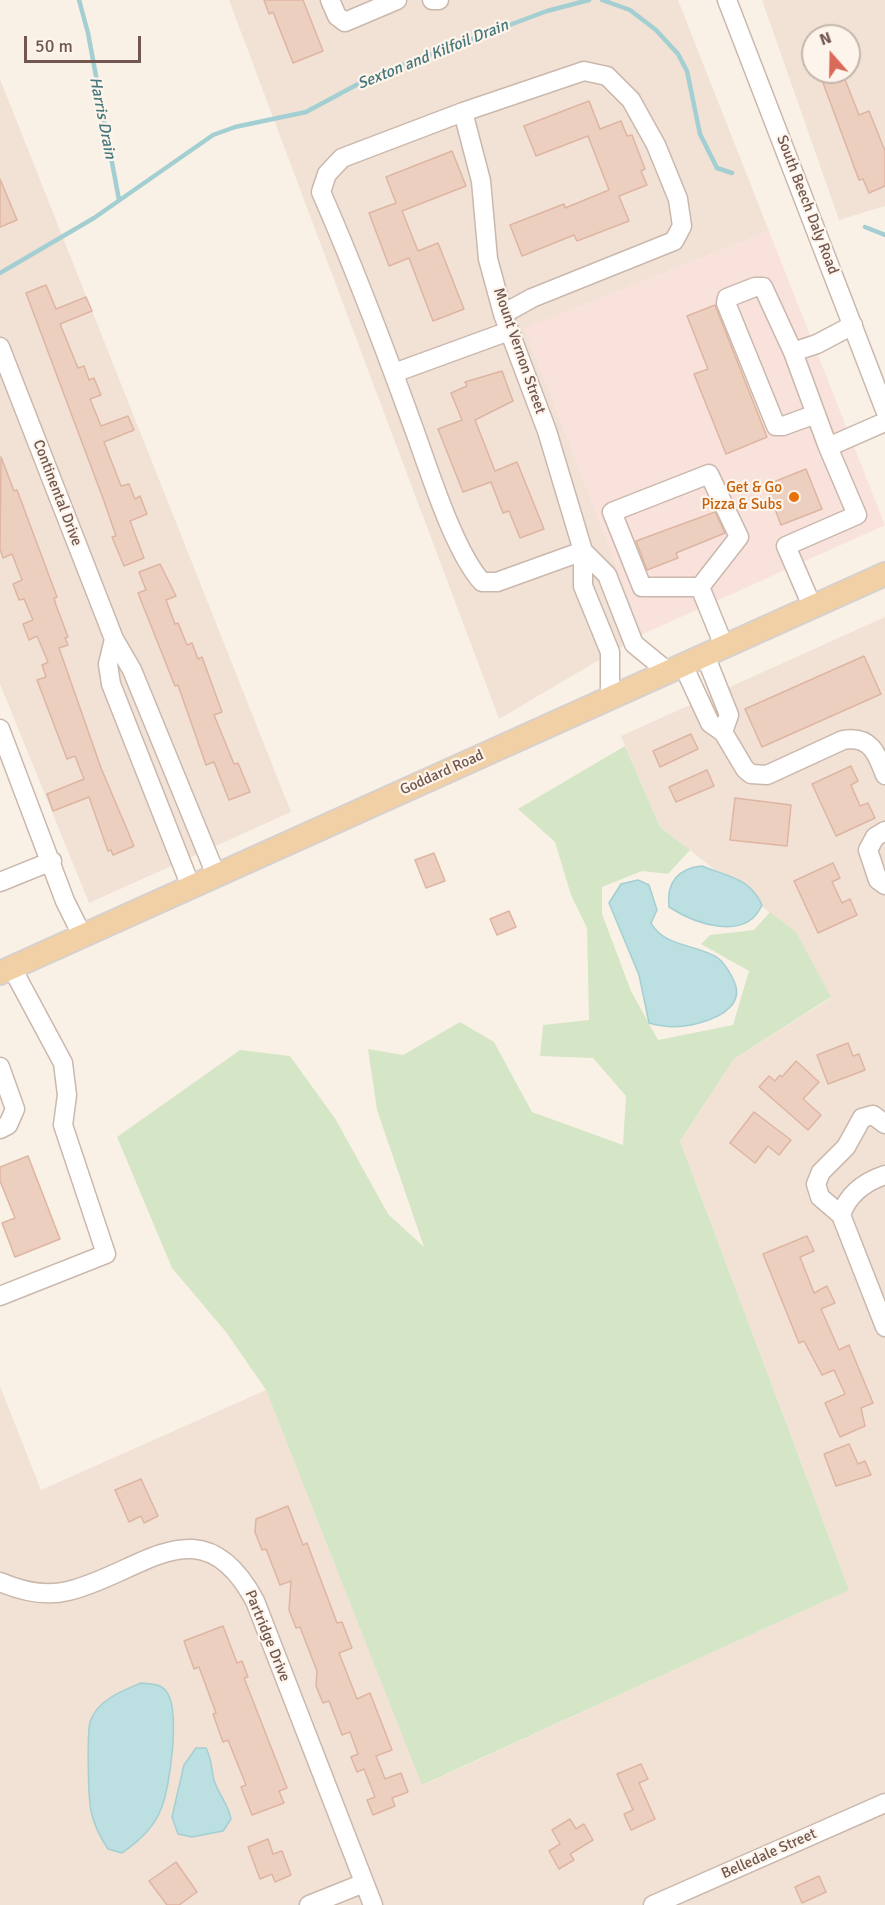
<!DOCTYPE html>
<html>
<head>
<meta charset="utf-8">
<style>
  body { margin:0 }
  #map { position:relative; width:885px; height:1905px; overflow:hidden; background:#faf1e6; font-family:Signika,sans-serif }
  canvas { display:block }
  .north { position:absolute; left:801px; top:24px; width:60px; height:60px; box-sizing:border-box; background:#fdf5ec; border:2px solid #c5b6ac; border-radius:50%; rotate:340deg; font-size:16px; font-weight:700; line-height:24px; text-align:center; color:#71574d }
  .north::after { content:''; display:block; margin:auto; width:21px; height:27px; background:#d86a57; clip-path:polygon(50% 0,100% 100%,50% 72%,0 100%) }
  .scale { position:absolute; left:24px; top:36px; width:117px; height:27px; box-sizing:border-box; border:3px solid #71574d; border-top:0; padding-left:8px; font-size:18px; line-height:21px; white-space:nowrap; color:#71574d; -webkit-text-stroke:4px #fdf5ec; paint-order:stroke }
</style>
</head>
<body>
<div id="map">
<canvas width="885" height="1905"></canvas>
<div class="north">N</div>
<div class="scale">50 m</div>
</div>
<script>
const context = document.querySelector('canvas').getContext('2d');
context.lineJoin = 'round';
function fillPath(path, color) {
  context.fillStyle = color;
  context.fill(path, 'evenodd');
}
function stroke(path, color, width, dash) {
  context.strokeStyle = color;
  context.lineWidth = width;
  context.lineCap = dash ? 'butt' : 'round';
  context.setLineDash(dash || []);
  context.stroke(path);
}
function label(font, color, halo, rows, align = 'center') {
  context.font = font + ' Signika,sans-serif';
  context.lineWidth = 4.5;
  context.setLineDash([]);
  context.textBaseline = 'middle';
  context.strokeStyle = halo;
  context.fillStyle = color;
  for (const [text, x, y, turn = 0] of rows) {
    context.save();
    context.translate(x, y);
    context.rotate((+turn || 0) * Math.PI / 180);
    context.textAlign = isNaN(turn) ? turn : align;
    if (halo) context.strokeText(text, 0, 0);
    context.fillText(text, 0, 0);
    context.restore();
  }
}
const residential = new Path2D(`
  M229,0H678L769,231L525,328L643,634L499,719Z
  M762,0H885V206L839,220ZM813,36H849V72H813Z
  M0,79L291,812L89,903L0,684Z
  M885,617V1905H0V1386L41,1490L266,1390L423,1785L849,1590L680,1141L734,1059L831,998L795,932L660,827L621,736Z`);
const commercial = new Path2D(`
  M769,231L885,525L643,634L524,328Z`);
const green = new Path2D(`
  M625,746L660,827L690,850L668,874L642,871L602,887V914L631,991L658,1040L733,1025L749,971L701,944L710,935L754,930L770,912L796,932L831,997L734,1059L680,1141L849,1590L422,1785L266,1390L226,1332L172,1268L117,1137L240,1050L290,1056L336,1120L388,1214L424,1247L377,1110L368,1049L403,1055L460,1022L494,1042L532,1112L623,1145L626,1096L593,1058L540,1056L543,1025L589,1020L587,928L571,895L555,842L518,809Z`);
const water = new Path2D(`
  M702,866C728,877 749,877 762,905C746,942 695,924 669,907C666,883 678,868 702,866Z
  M638,880L649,885L657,910L651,923C665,948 698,944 718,958C723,962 729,971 732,977C747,1003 722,1017 699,1023C681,1028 667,1028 649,1023L639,975L609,903L621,884Z
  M141,1683C150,1684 160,1683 166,1691C181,1709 170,1788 161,1809C154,1828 138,1842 122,1853L108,1849C100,1837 94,1825 91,1811C88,1796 87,1735 90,1722C97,1700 122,1691 141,1683Z
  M196,1748H206C212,1759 211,1768 214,1780C218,1794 228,1803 231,1819L223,1831L192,1837L178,1834L172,1817L184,1765Z`);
const stream = new Path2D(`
  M79,0L88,33L119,200
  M602,0L630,10L656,30L678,54L687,71L700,134L717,168L732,173
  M865,227L885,235
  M0,273L94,218L213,135L235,127L306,112L373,76L547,11L589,0`);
const building = new Path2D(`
  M264,0H303L323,51L293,63L273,12L269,14Z
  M819,72H842L859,115L869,111L885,151V186L869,193L863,179L859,180Z
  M589,101L600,129L621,121L627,136L632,135L645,169L641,171L647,185L619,196L629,221L577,241L574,235L522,256L510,225L564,204L565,208L609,190L588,136L536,156L524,126Z
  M452,151L466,186L402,211L418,251L438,243L464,309L433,321L409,258L389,266L369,213L396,203L386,177Z
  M0,179L17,220L0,227Z
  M46,285L56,309L86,297L92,311L60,324L78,368L84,366L89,380L94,378L101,395L90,399L101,426L128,416L134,430L104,442L121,486L129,484L135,499L140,496L147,514L130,521L144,558L124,566L112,537L116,536L104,501L26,293Z
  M715,305L767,437L726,454L694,374L708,369L687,316Z
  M502,371L513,401L475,420L495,471L517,462L544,529L520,538L509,511L503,513L491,482L463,492L438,429L462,420L451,393L467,386L465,382Z
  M1,457L14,491L17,490L57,597L54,598L56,605L68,637L65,638L68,645L59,648L101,768L134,846L113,855L111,850L108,851L89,797L53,811L47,794L84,779L75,756L67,759L37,680L46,677L42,665L48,662L37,636L29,640L23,624L33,620L24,599L19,600L13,584L22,580L12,554L3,558L0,549Z
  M806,469L822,509L781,525L766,485Z
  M715,512L725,533L676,553L678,558L647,570L636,541Z
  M160,564L176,596L166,600L175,624L178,623L187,645L192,643L198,659L202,657L222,712L214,715L234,764L238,763L250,792L229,800L214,762L206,765L178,685L175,686L138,593L146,590L139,572Z
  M864,656L881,694L762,747L745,709Z
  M691,734L698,749L660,767L653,751Z
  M851,766L858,781L851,785L860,806L868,803L875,818L836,836L812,784Z
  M707,770L714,786L676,802L669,787Z
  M735,798L791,805L787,846L730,840Z
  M434,853L445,881L426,888L415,860Z
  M833,863L840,878L832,882L842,903L850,899L857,915L818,933L794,881Z
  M509,911L516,927L497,935L490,919Z
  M848,1043L853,1056L859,1054L865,1070L828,1084L817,1055Z
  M796,1061L819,1082L803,1099L821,1115L808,1130L759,1087L769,1076L775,1081L780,1075L782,1077Z
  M754,1112L791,1140L779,1155L768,1146L755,1163L730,1143Z
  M28,1156L60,1239L15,1257L2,1223L15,1218L0,1181V1167Z
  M807,1236L814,1251L800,1257L814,1293L827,1286L835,1303L821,1309L839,1350L849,1345L873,1403L861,1408L865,1426L840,1437L825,1403L845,1394L834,1370L822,1375L804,1341L799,1343L763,1254Z
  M849,1444L858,1464L865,1461L871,1475L836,1486L824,1454Z
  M141,1479L158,1516L144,1523L141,1516L129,1522L115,1490Z
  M288,1506L303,1545L307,1543L337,1623L342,1622L352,1648L339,1653L357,1699L370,1693L392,1750L376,1756L385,1779L401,1773L408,1792L392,1798L395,1806L373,1815L367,1800L375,1797L364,1769L357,1772L351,1757L358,1754L350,1732L342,1735L329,1701L323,1703L316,1686L317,1671L300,1627L296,1628L289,1610L291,1581L280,1585L266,1549L262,1550L255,1532L256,1519Z
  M223,1626L237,1663L242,1661L248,1677L244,1678L287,1788L279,1791L284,1803L252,1815L241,1787L246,1785L228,1740L223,1742L213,1714L216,1713L199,1667L194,1669L184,1641Z
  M641,1764L648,1779L639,1783L655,1819L631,1830L624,1814L633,1810L617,1774Z
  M570,1819L576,1829L584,1824L593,1840L570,1854L574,1860L559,1869L549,1851L560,1844L552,1830Z
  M268,1839L273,1854L282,1851L291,1875L275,1882L272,1874L260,1879L248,1847Z
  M176,1862L197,1892L179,1905H167L149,1881Z
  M819,1876L826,1892L802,1903L795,1887Z`);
const minor = new Path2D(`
  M330,0L337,16L345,22L397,0
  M432,0H439
  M727,0L885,410
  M463,112L481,181L488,259L503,314L547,431L583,551L497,582H482C454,551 429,470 414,429C385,349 355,269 321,192L327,174L342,158L463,112L584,71L607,76L631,100L656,145L678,199L682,226L674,241L532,298L503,314
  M0,347L114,639L132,670L216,875
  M793,352L763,287H755L727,298L726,303L776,426H783L816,414
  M394,373L509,331
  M828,447L793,352L817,344L853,325
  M700,587H642L612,512L709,474L739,537L700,587L724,646
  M812,606L786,546L857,515L828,447L885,422
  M114,639L108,664L111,684L191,887
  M705,655L729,715L723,732
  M683,665L710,723L723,732L745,769L751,774L767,775L843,740C870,735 877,753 885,775
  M610,698V652L583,586V551L607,575L634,644L667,671
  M0,729L65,901L83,937
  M885,831L875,837L868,850L878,880L885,885
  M0,882L52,861
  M0,1067L15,1109L8,1125L0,1129
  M885,1124L873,1115L862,1118L846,1147L821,1172L816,1184L820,1197L841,1215L885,1327
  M841,1215C848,1194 864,1182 885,1175
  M0,1296L106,1254L63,1125L67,1095L63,1063L12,968
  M0,1582C21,1591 44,1597 68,1591C141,1574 201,1500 255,1601L373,1905
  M309,1905L364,1883
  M653,1905L885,1803`);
const major = new Path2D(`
  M0,973L885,574`);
const markers = [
  [794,497,6,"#e8710a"]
];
const streetNames = [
  ["South Beech Daly Road",807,205,69],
  ["Mount Vernon Street",519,351,71],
  ["Continental Drive",57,493,69],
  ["Goddard Road",442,773,-24],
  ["Partridge Drive",267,1636,68],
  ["Belledale Street",769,1854,-24]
];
const foodNames = [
  ["Get & Go",782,488],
  ["Pizza & Subs",782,505]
];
const waterNames = [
  ["Sexton and Kilfoil Drain",433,55,-22],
  ["Harris Drain",102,118,79]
];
fillPath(residential, '#f1e2d5');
fillPath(commercial, '#f9e2db');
fillPath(green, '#d5e6c6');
fillPath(water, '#bcdfe2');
stroke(water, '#a4cfd2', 1.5);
stroke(stream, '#a4cfd2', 4.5);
fillPath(building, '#edcfc0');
stroke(building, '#deb5a2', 1.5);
stroke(minor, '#cbb8ad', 21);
stroke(major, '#d7d0cd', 26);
stroke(minor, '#fff', 18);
stroke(major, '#f2d0a5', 22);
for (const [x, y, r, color] of markers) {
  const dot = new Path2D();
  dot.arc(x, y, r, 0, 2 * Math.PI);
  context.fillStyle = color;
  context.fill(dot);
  stroke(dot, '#fdf5ec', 2);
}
label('15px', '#71574d', '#fdf5ec', streetNames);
label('15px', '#c56008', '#fdf5ec', foodNames, 'right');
label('italic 16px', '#46777b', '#fdf5ec', waterNames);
</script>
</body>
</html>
